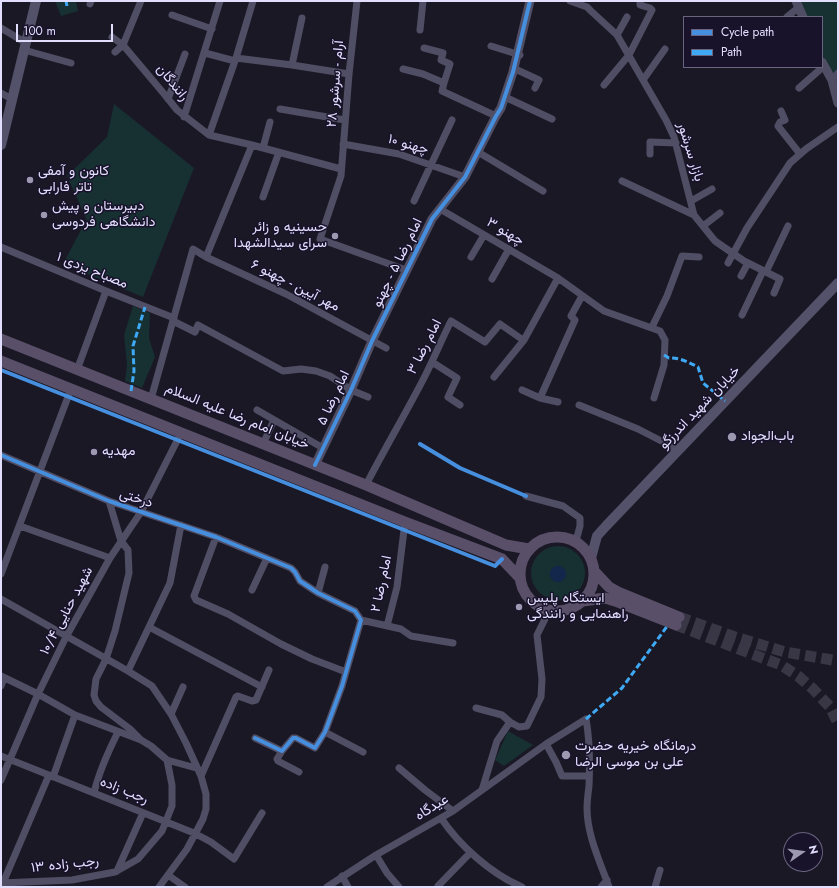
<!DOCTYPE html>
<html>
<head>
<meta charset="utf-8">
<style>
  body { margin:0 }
  #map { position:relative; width:839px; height:888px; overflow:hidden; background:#1b1825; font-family:Jost,sans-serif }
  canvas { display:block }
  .frame { position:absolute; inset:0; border:2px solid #e2defd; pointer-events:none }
  .legend { position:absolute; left:683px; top:16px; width:140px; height:52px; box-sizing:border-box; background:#18122b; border:1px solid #69647f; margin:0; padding:5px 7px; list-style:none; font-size:12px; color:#e2defd }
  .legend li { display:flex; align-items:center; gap:8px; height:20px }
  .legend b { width:20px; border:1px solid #69647f }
  .north { position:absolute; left:783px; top:832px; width:40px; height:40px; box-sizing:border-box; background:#18122b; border:1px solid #69647f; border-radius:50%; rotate:77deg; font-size:11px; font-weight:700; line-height:16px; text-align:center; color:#e2defd }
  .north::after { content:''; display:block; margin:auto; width:14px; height:18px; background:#9c99b1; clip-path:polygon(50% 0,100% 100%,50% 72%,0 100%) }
  .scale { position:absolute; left:16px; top:24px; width:97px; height:18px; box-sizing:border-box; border:2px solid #e2defd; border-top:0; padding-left:5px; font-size:12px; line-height:14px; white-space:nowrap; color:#e2defd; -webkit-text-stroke:3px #18122b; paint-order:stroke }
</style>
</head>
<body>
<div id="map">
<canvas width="839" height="888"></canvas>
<div class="frame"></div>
<ul class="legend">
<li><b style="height:5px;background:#468fdf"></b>Cycle path</li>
<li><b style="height:5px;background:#3fa9f5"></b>Path</li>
</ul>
<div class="north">N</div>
<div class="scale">100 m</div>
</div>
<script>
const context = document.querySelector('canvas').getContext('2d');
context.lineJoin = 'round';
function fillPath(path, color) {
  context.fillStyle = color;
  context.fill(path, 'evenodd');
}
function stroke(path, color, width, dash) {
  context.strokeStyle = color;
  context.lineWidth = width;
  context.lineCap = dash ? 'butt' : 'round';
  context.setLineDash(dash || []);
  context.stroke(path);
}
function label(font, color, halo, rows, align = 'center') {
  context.font = font + ' Jost,Vazirmatn,sans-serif';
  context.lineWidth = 3;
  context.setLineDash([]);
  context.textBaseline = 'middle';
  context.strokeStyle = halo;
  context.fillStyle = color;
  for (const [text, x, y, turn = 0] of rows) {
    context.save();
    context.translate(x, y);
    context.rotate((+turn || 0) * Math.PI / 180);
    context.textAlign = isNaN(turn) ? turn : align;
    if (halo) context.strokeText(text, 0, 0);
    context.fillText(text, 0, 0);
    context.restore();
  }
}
const green = new Path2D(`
  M55,1H76L78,11L61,16Z
  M800,1H838V70L834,75L822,55V17H807Z
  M114,104L194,168L143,297L63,264L82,228L89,225L67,176L107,137Z
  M133,306L150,313L149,338L155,357L142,388L125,381L127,365L124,335Z
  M531 573a27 27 0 1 1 54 0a27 27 0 1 1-54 0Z
  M508,731L533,745L504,766L495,760Z`);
const water = new Path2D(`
  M550 574a8 8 0 1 1 16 0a8 8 0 1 1-16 0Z`);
const primaryTunnel = new Path2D(`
  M679,617L735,637L785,652L838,661
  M676,625L781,665L798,676L813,689L830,707L838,723`);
const minor = new Path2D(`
  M357,1L349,74L341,176L320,239L406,270
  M570,1L587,7L591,11L617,35L666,120L674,137L694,215L715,241L744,261L780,279L774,293
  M90,4L91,1
  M172,15L212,29
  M787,17L799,7
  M1,28L26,43
  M420,30L423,1
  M617,35L627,17
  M112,37L123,45L165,95L177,110L209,135L252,145L341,169
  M491,46L520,55
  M424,48L443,53L441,60L450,64L444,83
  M24,50L71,63
  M115,52L123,45L141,1
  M205,53L235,61
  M236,58L292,65L349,74
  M292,65L302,18
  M513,68L539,80L535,88
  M403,69L423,74L444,83L442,91L496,116
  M643,80L665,49
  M832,80L838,73
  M604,85L629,55L652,10L650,8L640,5V1
  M799,88L824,66
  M1,93L12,99
  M505,97L552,119
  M168,99L185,54
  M280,109L345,120
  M781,111L785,120L780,122L778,126L800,154
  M184,117L220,1
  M209,135L236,58L253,1
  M343,144L399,154L465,177
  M263,148L270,122
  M478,152L543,191
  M650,154V142L676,143
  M622,181L694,215
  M263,197L279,152
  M414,201L452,120
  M691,201L712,189
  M440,209L558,278L604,311L660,331L665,340L664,365L654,398
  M703,226L720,213
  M1,247L106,291L174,318
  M206,257L252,145
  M471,257L484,235
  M728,263L747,228L790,163L806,149L838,127
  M766,272L788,226
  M741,276L748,263
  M492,279L509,249
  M742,315L763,271
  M173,321L195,332L198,325L283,371L301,369L316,371L330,376L351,390L368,397
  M652,327L667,296L682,256L699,257
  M432,362L457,378L448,397L460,405
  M77,370L106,291
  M494,377L524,340L558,278
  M522,390L540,398L558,402
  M540,398L575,320L571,316L582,296
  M151,399L193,249L206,257L286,294L386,348
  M579,405L638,429L671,446L677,452
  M257,410L323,448
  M263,444L274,420
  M1,455L109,501L216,537L291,568L295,572L300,581L318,593L355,611L361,620L342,686L325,732L315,748L296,738H293L282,751L255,738
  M366,485C385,448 406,413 425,376C434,358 442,339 451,321L485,342L500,324L523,340
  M526,496L563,506L580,518V526L576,541
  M109,501L121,541L128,550L129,573L115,631L106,659L96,679L94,695L96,701L101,707L130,729L141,740
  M20,526L110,558
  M216,537L194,596L196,600L228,614L281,644L312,659L346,672
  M1,574L71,389
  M252,590L267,558
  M318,593L325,567
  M1,599L128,671L152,686L171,714L186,743L201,776L206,794V809L203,819L187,849L159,887
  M361,620L401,629L411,636L453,643
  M387,626L397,587L405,522
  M149,627L262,687
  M128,671L170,583L181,525
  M1,676L38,694L75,715L141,740L151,746L167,760L196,768
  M1,686L4,678
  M476,708L502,715L510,722L497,741L482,790
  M171,714L183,687
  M510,722L519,727L527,726L541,697L542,679L537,635L549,611
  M325,732L363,752
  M546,744L556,762L562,776H589
  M282,751L277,759L278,761L299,772
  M1,756L194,833L211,842L234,859L262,813
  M399,768L425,790L453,811
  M201,776L236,697L238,696L252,701L256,700L269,670
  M53,777L75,715
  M1,780L38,694L66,637L110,558L141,512L181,433
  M94,793C99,771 108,752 118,732
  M441,818C459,845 491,874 522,887
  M376,855L387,873L399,887
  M117,871L143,813
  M168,875L185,887
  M342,876L348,887
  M1,883L72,880L115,872L138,859L162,831L172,806V785L167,760
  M3,883L49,775
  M438,886L470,853
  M327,887L376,855L453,811L546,744L586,719C590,741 590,764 589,786C588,794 587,801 587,808C587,835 600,862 609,887
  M601,887L607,880
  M655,887L660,870`);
const tertiary = new Path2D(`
  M796,1L803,17
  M822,62L832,80L838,103
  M315,465L351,390L372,341L432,219L465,177L496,116L501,108L513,72L530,1`);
const secondary = new Path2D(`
  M1,145L36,1
  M591,558L597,536L606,526L838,283`);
const primary = new Path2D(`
  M1,339L366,485L506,545L529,549
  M1,361L405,522L502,559L520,578
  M520 574a37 37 0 1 1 74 0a37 37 0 1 1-74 0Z
  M594,571L609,587L618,592L679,617
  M583,601L605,598L615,601L676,625`);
const quiet = new Path2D(`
  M66,1L67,6
  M664,355L669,358C679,357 690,363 698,367L703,383L725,401
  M131,391L134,371L133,346L145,307
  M586,719L622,688L668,625`);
const cycleway = new Path2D(`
  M1,370L495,566L502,559
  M420,444L460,468L526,496
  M1,455L109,501L216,537L291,568L295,572L300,581L318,593L355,611L361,620L342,686L325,732L315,748L296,738H293L282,751L255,738
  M315,465L351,390L372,341L432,219L465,177L496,116L501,108L513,72L530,1`);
const markers = [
  [30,180,4,"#9c99b1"],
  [44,215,4,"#9c99b1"],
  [335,236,4,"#9c99b1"],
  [732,437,5,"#9c99b1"],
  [94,452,4,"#9c99b1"],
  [519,607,4,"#9c99b1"],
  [566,755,5,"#9c99b1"]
];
const streetNames = [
  ["رانندگان",172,83,51],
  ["آرام - سرشور ۲۸",336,84,-85],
  ["چهنو ۱۰",408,145,16],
  ["بازار سرشور",690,152,73],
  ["چهنو ۳",505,232,31],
  ["امام رضا ۵ - چهنو",398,263,-64],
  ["مصباح یزدی ۱",92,271,22],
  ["مهر آیین - چهنو ۶",295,286,27],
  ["امام رضا ۳",425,347,-63],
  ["امام رضا ۵",334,398,-65],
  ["خیابان شهید اندرزگو",700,408,-46],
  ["خیابان امام رضا علیه السلام",237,417,22],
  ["درختی",136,499,18],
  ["امام رضا ۲",382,584,-78],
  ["شهید حنایی ۱۰/۴",67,611,-62],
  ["رجب زاده",124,791,22],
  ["عیدگاه",432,808,-32],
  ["رجب زاده ۱۳",65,865,-6]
];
const poiNames = [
  ["کانون و آمفی",38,172],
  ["تاتر فارابی",38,188],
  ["دبیرستان و پیش",52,207],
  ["دانشگاهی فردوسی",52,223],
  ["حسینیه و زائر",327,228,"right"],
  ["سرای سیدالشهدا",327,244,"right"],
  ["باب‌الجواد",741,437],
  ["مهدیه",102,452],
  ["ایستگاه پلیس",527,599],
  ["راهنمایی و رانندگی",527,615],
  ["درمانگاه خیریه حضرت",575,747],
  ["علی بن موسی الرضا",575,763]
];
fillPath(green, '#173032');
fillPath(water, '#13264b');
stroke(primaryTunnel, '#393645', 11, [11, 5.5]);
stroke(minor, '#504e65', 7);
stroke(tertiary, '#504e65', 9);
stroke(secondary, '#54526b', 10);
stroke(primary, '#594f69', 11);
stroke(quiet, '#3fa9f5', 3, [6, 3]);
stroke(cycleway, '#468fdf', 4);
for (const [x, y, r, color] of markers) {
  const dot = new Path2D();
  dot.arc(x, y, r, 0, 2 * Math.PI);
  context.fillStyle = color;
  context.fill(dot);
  stroke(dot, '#18122b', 1.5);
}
label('14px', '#e2defd', '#18122b', streetNames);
label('14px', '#e2defd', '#18122b', poiNames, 'left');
</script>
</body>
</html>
